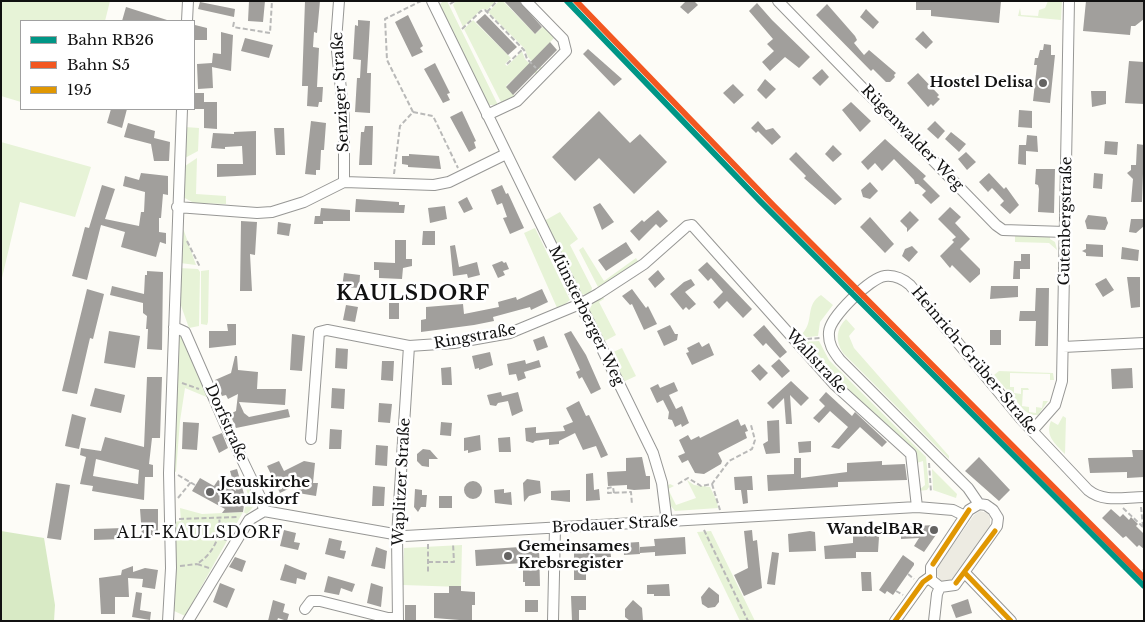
<!DOCTYPE html>
<html>
<head>
<meta charset="utf-8">
<style>
  body { margin:0 }
  #map { position:relative; width:1145px; height:622px; overflow:hidden; background:#fdfcf7; font-family:"Libre Baskerville",serif }
  canvas { display:block }
  .frame { position:absolute; inset:0; border:2px solid #111; pointer-events:none }
  .legend { position:absolute; left:20px; top:20px; width:175px; height:90px; box-sizing:border-box; background:#fff; border:1px solid #a0a0a0; margin:0; padding:6px 9px; list-style:none; font-size:15px; color:#111 }
  .legend li { display:flex; align-items:center; gap:10px; height:25px }
  .legend b { width:25px; border:1px solid #a0a0a0 }
</style>
</head>
<body>
<div id="map">
<canvas width="1145" height="622"></canvas>
<div class="frame"></div>
<ul class="legend">
<li><b style="height:6px;background:#009686"></b>Bahn RB26</li>
<li><b style="height:6px;background:#f25721"></b>Bahn S5</li>
<li><b style="height:6px;background:#e09702"></b>195</li>
</ul>
</div>
<script>
const context = document.querySelector('canvas').getContext('2d');
context.lineJoin = 'round';
function fillPath(path, color) {
  context.fillStyle = color;
  context.fill(path, 'evenodd');
}
function stroke(path, color, width, dash) {
  context.strokeStyle = color;
  context.lineWidth = width;
  context.lineCap = dash ? 'butt' : 'round';
  context.setLineDash(dash || []);
  context.stroke(path);
}
function label(font, color, halo, rows, align = 'center') {
  context.font = font + ' "Libre Baskerville",serif';
  context.lineWidth = 5;
  context.setLineDash([]);
  context.textBaseline = 'middle';
  context.strokeStyle = halo;
  context.fillStyle = color;
  for (const [text, x, y, turn = 0] of rows) {
    context.save();
    context.translate(x, y);
    context.rotate((+turn || 0) * Math.PI / 180);
    context.textAlign = isNaN(turn) ? turn : align;
    if (halo) context.strokeText(text, 0, 0);
    context.fillText(text, 0, 0);
    context.restore();
  }
}
const green = new Path2D(`
  M1,1H110L105,21H21V102L1,96Z
  M443,1H447L498,105H487L438,6Z
  M456,1H496L487,10L482,9L463,27L453,5Z
  M499,1H503L535,34L544,26L554,38L534,59L542,68L540,70L528,57L524,48L488,12Z
  M1048,1H1062L1061,20L1018,16L1020,8L1021,15L1038,16L1039,10L1045,8Z
  M473,20L511,58L505,64L507,66L522,51L525,59L538,72L536,74L528,66L506,86L517,98L502,104L464,29Z
  M185,127L199,128L198,151L183,159Z
  M1,142L91,167L75,217L20,202L1,282Z
  M197,158L196,194L226,196V204L194,203L181,196L185,166Z
  M560,212L578,239L570,245L592,288L591,292L587,295L580,294L544,221Z
  M180,225L184,231L196,265L180,263Z
  M535,228L570,300L558,310L524,233Z
  M1015,235H1050V239L1055,242L1057,250L1049,243L1015,242Z
  M583,247L604,281L636,258L639,263L598,287L579,250Z
  M179,268L198,269L200,272L199,326L189,328L179,300Z
  M209,270L208,322L207,325L201,324V271Z
  M821,295L833,305L820,322L818,336L798,338C799,335 803,334 805,330C813,319 806,304 821,295Z
  M603,296L604,299L599,302L616,335L603,342L589,311L592,304Z
  M846,319L855,329L849,336L854,348L949,456V459L843,353C835,341 836,329 846,319Z
  M179,336L182,337L209,398L185,388L180,421L176,472L172,470L177,338Z
  M819,341L829,360L926,457L929,487L927,490L918,491L925,485L923,461L917,463L802,342Z
  M622,348L636,376L623,382L609,354Z
  M999,371L1053,373L1054,380H1050V374L1010,373V387H1014V393L1021,394V388H1028L1029,390H1023L1022,406L1029,407V412L1036,413V407L1042,408L1043,401H1048L1038,415H1031L1024,410L994,375Z
  M1063,416L1066,418L1065,454C1054,443 1045,435 1051,421L1058,425Z
  M932,469L957,494L956,498L933,490Z
  M243,479C258,489 260,502 247,514L243,512L185,616L172,610L173,522L181,521L180,508L202,514L244,512L248,495Z
  M687,480L694,485L710,487L717,501L718,508L675,511L670,505L667,486L670,484L674,486L668,489L676,505L696,498Z
  M711,531L755,621H740L697,532Z
  M462,545L461,587L403,585L404,548Z`);
const forest = new Path2D(`
  M1,531L44,538L55,605L54,621H1Z`);
const plaza = new Path2D(`
  M980,511L987,513L990,517V527L954,578L946,582L941,581L936,574L938,566L974,515Z`);
const building = new Path2D(`
  M249,1H265L263,22L248,21Z
  M305,1H320L317,33L314,32L313,47L319,48L317,87H323L322,102H319L318,107L307,106L308,86H302Z
  M504,1H519L542,27L535,34Z
  M686,1H694L698,5L688,14L680,7Z
  M916,1H1001L999,23L931,16V10H916Z
  M1086,1H1144V19L1135,26H1131L1130,35L1083,31Z
  M200,2L235,9L234,17L198,9Z
  M757,3L772,20L810,57L799,68L785,57L770,71L762,62L774,51L767,44L773,39L749,11Z
  M827,4L855,36L857,40L854,43L864,55L869,50L896,73L894,75L895,77L890,82H886L873,69L871,71L816,15Z
  M126,7L167,20L166,21H122Z
  M866,9L879,22L873,29L860,17Z
  M485,14L517,47L508,55L476,22Z
  M408,15L423,46L420,48L423,52L412,57L395,22Z
  M358,20L370,21L367,73H371L370,113L355,112L357,78H360L361,60L353,59L355,25L358,26Z
  M195,25L207,28V40H194Z
  M923,31L933,42L926,49L915,39Z
  M221,32L233,35L231,71L212,67L213,88L198,89L197,64L212,63L213,53L221,54Z
  M245,38L273,45L269,58L241,51Z
  M550,42L557,50L513,95L506,87Z
  M1044,44L1051,45V55H1055L1050,103L1033,101L1037,65H1034L1035,58H1038L1040,50H1043Z
  M588,49L622,79L614,86L583,54Z
  M1129,61L1144,62V104L1125,103Z
  M435,63L450,93L447,94L450,100L443,103L424,69Z
  M822,69L829,77L820,86L812,78Z
  M918,73L939,95L937,97L940,99L933,106L931,104L928,107L907,83Z
  M765,79L776,89L766,99L757,90Z
  M733,84L744,95L734,104L723,93Z
  M1091,91H1106V104L1092,107Z
  M194,93H204V102H217V129L204,128V109H194Z
  M851,102L871,121L860,132L842,110Z
  M111,109H127L122,128L107,123Z
  M1019,110L1032,111V128L1018,127Z
  M462,111L476,141L474,142L476,148L469,152L450,117Z
  M599,111L630,143L640,134L667,162L634,194L599,158L575,181L552,157Z
  M311,121L326,123L324,150H321L320,170H316V175L305,174Z
  M758,121L766,130L773,128L781,137L772,145L758,131L756,133L751,128Z
  M935,121L945,131L938,139L927,129Z
  M128,123L155,131L154,138L170,142L169,161H154L151,144L124,137Z
  M365,126H373L372,165H359L361,132H364Z
  M274,128H284L285,155H276Z
  M256,131V175L217,177V164H243L242,146L225,147V149L211,148L213,133L234,134V132Z
  M951,132L966,144L959,152L945,139Z
  M1027,135L1037,136L1038,152L1026,151V165L1018,164L1019,145H1026Z
  M885,139L926,176L923,179L940,196L931,204L922,195L926,191L918,184H915L914,180L894,159L882,171L875,163L868,170L861,162Z
  M1105,141L1118,142L1117,155L1104,154Z
  M1137,144L1144,145L1142,202H1131L1133,179L1127,173L1131,170V165H1136Z
  M833,145L842,154L833,162L825,154Z
  M796,152L842,199L835,205L804,178L806,176L789,159Z
  M966,152L976,162L967,170L958,159Z
  M409,154L439,156L441,169L408,167V165L402,164V156H409Z
  M1036,169H1055L1054,213L1038,212L1039,189L1038,185L1035,184Z
  M141,173L168,176V195L163,194L161,218H159V232L166,233V244L160,242L156,257L121,247L125,232L101,225L87,280L72,276L85,227L89,228L102,185L115,189L105,219L139,226L141,212H144L145,192L123,186L125,176L139,180Z
  M989,173L1004,189L1006,187L1019,205L1010,214L1000,205L1004,201L994,190L992,188L988,192L979,182Z
  M1094,173L1103,174L1102,189L1093,188Z
  M870,182L878,191L870,199L863,197L861,190Z
  M502,185L506,194L508,193L524,228L510,234L503,218L507,217L502,203L497,205L491,190Z
  M467,197L473,209L464,213L458,202Z
  M356,199L399,202V205H405L404,213L355,212Z
  M600,203L614,222L602,230L593,207Z
  M445,206L447,219L430,223L428,208Z
  M950,207L961,217L955,223L970,239L960,249L980,269V274L970,283L952,265L950,268L940,256L954,242L952,240L956,237L938,219Z
  M321,208L350,210V221H323V224H314L315,216H320Z
  M658,210L668,221L660,228L656,224L639,241L630,231L642,220L644,222Z
  M910,211L919,220L907,232V228L900,221Z
  M1088,215L1106,217L1108,223L1105,230L1087,229L1085,221Z
  M870,217L894,244L885,253L860,227Z
  M1131,219H1144V226L1136,233L1129,232Z
  M241,221L257,222L255,255L250,254L252,291H240Z
  M278,222L291,224L289,236L277,234Z
  M423,231H435V245H422Z
  M395,240H406V259H412V266L403,268L402,279L379,278V270H374V262L395,263Z
  M626,242L633,253L606,271L598,260Z
  M1086,244L1103,245V257L1086,256V253L1082,251L1086,249Z
  M455,245L459,267L477,262L480,275L468,278L467,274L453,276L450,246Z
  M912,246L918,252L909,262L902,256L905,249Z
  M1122,247L1139,250L1138,261L1121,259Z
  M1021,254H1030V269H1020V279H1013L1014,261H1021Z
  M502,261L504,263L506,262L509,269L503,271L505,275L498,278L492,265Z
  M707,262L752,309L743,318L727,301L719,309L713,302L723,292L711,278L708,281L698,270Z
  M658,270L665,279L655,288L648,279Z
  M147,271L163,272L162,350L147,349L148,329H146L147,316L143,313V303L110,295L112,286L144,294L145,275H147Z
  M344,273L360,275L359,288L342,287Z
  M1127,277H1140V307L1131,308Z
  M1106,278L1114,290L1103,297L1095,284Z
  M691,279L695,285L685,292L696,304L689,310L686,307L683,310L670,294L684,282Z
  M991,286H1018V297L990,299Z
  M1036,288H1049L1048,346H1035L1036,321H1019L1020,311H1035Z
  M87,289L104,294L93,339L90,338L77,394L62,391Z
  M542,289L548,302L531,310L530,307L493,317L494,321L474,325L421,332V320L426,319V307L463,304L464,314L499,307L498,302L516,297L517,300Z
  M632,289L646,308L648,306L657,324L644,330L632,304L630,305L622,296Z
  M389,303H399V319H389Z
  M346,305L358,307L355,322L343,320Z
  M227,324H236V345L209,348V331H228Z
  M670,325L675,334H678L677,340L664,346L657,331Z
  M764,325L787,352L780,358L766,343L763,346L753,335Z
  M990,330H1001V345H990Z
  M109,331L140,336L135,368L104,363Z
  M571,331L586,355L601,389L591,394L582,377L579,379L576,372L580,370L564,334Z
  M292,334L305,336L302,371L290,370Z
  M544,336L548,347L537,351L533,340Z
  M699,342L702,347L709,343L714,355L692,365L686,353L689,352L687,348Z
  M336,348L348,349L347,369L335,368Z
  M490,352L493,365L479,370V368L475,369L472,356Z
  M235,356H237L238,370L258,372L257,389H286L285,405L239,402L244,413L249,417L288,409L290,417L236,428L230,414L236,411L238,394L228,399L226,395L222,396L215,380L231,373Z
  M779,359L790,371L782,378L771,366Z
  M525,360L526,364L539,360L541,367L524,372L526,378L518,381L516,374L509,375L507,364Z
  M382,361H394L393,381L381,380Z
  M759,364L768,373L760,381L751,371Z
  M451,367L452,385H442L441,368Z
  M1132,368L1133,388L1112,389L1111,369Z
  M147,377H162L160,438H152L149,464L153,465V477H145L144,500L92,491L93,486L80,484L86,457L80,455L81,448L101,451L105,437L144,447ZM96,459L139,470L138,484L93,476Z
  M791,381L809,398L801,406L790,395L792,424H786L784,398L773,409L767,403Z
  M674,382L678,391L669,395L676,409L682,406L689,423L682,427L681,424L675,427L672,420L668,419L669,412L663,400L657,403L650,388L658,384L660,388Z
  M95,388L125,395L121,413L90,406Z
  M332,388L345,389L344,409L331,408Z
  M501,392L502,396L518,392L523,411L512,416L508,401L498,403L496,406L490,405L487,395Z
  M826,392L852,416L855,412L887,442L882,447L860,427L839,449L831,447L848,427L830,411L819,423L813,418L825,406L819,400Z
  M579,401L586,416L589,415L608,455L601,458L596,446L583,450L575,433L559,441V444L549,445V439L535,441L533,443L526,441L525,428L536,427V433L565,431L563,426L573,422L566,408Z
  M379,403L392,404L390,423L378,422Z
  M72,414L86,418L79,449L65,446Z
  M738,419L741,426L745,424L748,431L745,432L747,438L718,453L722,461L721,464L704,474L695,473L688,460L682,463L678,456L685,453L679,440L688,435L691,440L699,436L700,438Z
  M779,420L780,453L766,454L763,444L768,441L767,421Z
  M183,422L199,423L197,450L182,449Z
  M441,422L452,423L451,436L440,435Z
  M330,429L342,430L341,449H329Z
  M222,433L228,448L219,453L212,437Z
  M480,435L481,450L468,453V450L464,451V438Z
  M510,437L511,452H499L498,438Z
  M811,441V452L799,453L798,442Z
  M376,445L388,446L387,466L375,465Z
  M423,449L430,450L438,459H429V467L422,466L417,461V454Z
  M1132,450H1144V477L1127,478V472L1090,473L1088,458L1133,457Z
  M642,457L646,476H650V489L634,490L627,489V485L608,486L607,472L626,471V458Z
  M979,457L1010,490L999,501L965,471Z
  M794,458H801V478L847,472V463L882,461V465L905,464L907,480L838,482V487L768,491L767,475L794,474Z
  M279,461L284,471L304,461L315,463L313,483H318L316,496L298,493L300,483L280,493L267,466Z
  M237,469L244,494L217,503L244,505L243,512L222,513L225,509L192,491L200,478L214,486L218,480L236,491L230,471Z
  M593,473L594,490L599,489L600,500L586,501V474Z
  M752,476L753,490H747L748,503L743,504L741,490H735L734,477Z
  M527,479L540,481L541,493L529,496L524,502L523,483Z
  M464 490a9 9 0 1 1 18 0a9 9 0 1 1-18 0Z
  M56,483L70,485L61,540L47,538Z
  M373,486L385,487L384,506H372Z
  M415,489L422,490V495H427L426,507H421L418,512L414,507Z
  M504,489V493L511,492L512,505L495,503L494,490Z
  M570,490V502L551,500V491Z
  M439,496H452V508H439Z
  M140,509H158V536H142Z
  M1111,509L1120,517L1123,514L1129,520L1131,517L1138,524L1136,526L1144,534V549L1139,545L1137,547L1126,536L1123,538L1102,518Z
  M934,525L938,532L924,552L914,546L919,538L901,539V527Z
  M123,528V539L94,540V529Z
  M284,530L296,533L294,542L300,543L298,550L280,546Z
  M752,530L753,541L757,540L762,588L744,596L734,575L748,568L744,531Z
  M810,531L815,532L816,551L789,552L788,534Z
  M859,534H871L879,537L878,552H856V558L825,559L824,546L853,543V536Z
  M685,537L686,554L655,556V552L640,553V547L655,546L654,539Z
  M329,538L342,541L340,550L346,551L344,559L325,554Z
  M639,542L640,554L624,555L623,543Z
  M579,544L587,548L610,546L611,557L586,558V580H574V552L572,550Z
  M535,546L539,547L540,586H525V582H523V563L476,566L475,550Z
  M376,547L387,551L385,569L371,566Z
  M772,552L779,553L775,585L767,584Z
  M903,555L914,563V565L893,595L887,591L885,594L879,590Z
  M235,557L246,561L242,572L229,567Z
  M285,564L307,573L305,580L297,578L296,584L280,580Z
  M133,566V572L145,568L158,570L155,589L142,587L143,579L128,578L129,597H115V614H101L99,578L121,575L122,570Z
  M861,572H871L872,591H862Z
  M328,576L355,584L352,592L341,588L339,595L324,592Z
  M220,583L235,589L227,608L213,602Z
  M371,583L383,587L381,607L367,603Z
  M669,584L670,596H654V594H647V585Z
  M449,586H461V591L475,592V605H472V621L434,618V593H449Z
  M709,587L719,595V602L715,607L708,608L702,604L701,597Z
  M136,592L142,593L140,610L151,612L150,620L132,617Z
  M571,596H586V610H579V621H572Z
  M968,599L972,613L956,618L951,605Z
  M273,600L285,604L283,612L289,614L287,621L278,618L277,621H268Z
  M525,600H538V612H525Z
  M633,600L642,608L643,621H630L625,617V609Z
  M405,605H416V621H405Z`);
const path = new Path2D(`
  M450,4L455,1
  M487,12L497,1
  M234,22L233,27L270,33L272,1
  M462,29L481,11L485,10L524,50L527,59L536,68
  M507,64L523,49
  M413,112L433,116L458,168
  M394,174L400,126L413,112L387,60L385,19L421,1
  M187,241L200,267
  M807,339L820,338
  M182,383L199,389
  M929,463L931,492
  M178,475L195,485
  M678,484L688,478L701,486L712,484L729,461L752,449L755,440L751,425
  M712,484L720,510
  M614,493L613,487L608,488V493L631,492L632,505
  M178,498L191,482
  M1141,507L1143,527
  M1123,508L1143,527
  M179,519L239,517
  M704,530L748,621
  M217,538L227,540
  M428,544V574
  M428,562H454L453,543
  M180,566L197,564
  M209,568L197,564C213,554 222,536 219,517
  M1143,569L1144,570
  M908,574L914,579
  M896,591L903,595`);
const minor = new Path2D(`
  M339,1L336,41L344,119V182
  M432,1L653,453L662,483L667,523
  M778,1L996,225L1003,230L1065,232
  M187,21L188,1
  M487,115L517,101L566,51L563,39L526,1
  M177,207L257,213L272,212L304,202L344,182L434,185L449,182L506,154
  M174,327L185,332L226,426L262,501L264,511
  M1063,347L1144,343
  M1032,431L1055,405L1062,381L1069,1
  M311,439L319,332L327,330L409,346L454,343L510,333L580,304L598,294L644,264L687,226L692,225L834,384L911,454L917,507
  M979,504L968,488L840,360C833,351 828,344 829,332C830,317 870,278 885,276C894,275 903,279 910,285L1021,419L1088,490C1104,503 1124,497 1144,497
  M979,504L986,505L993,510L998,518L997,526L955,585L940,587L931,580V567L969,510Z
  M965,573L1011,621
  M305,609L311,601H320L388,618H398
  M168,621L171,568L169,473L182,109
  M188,621L249,520L264,511L405,536L917,507L953,510L965,516
  M398,621L397,536L409,346
  M553,621L555,528
  M895,621L923,582L930,577
  M934,621L937,594L940,587`);
const bus1 = new Path2D(`
  M933,564L969,510
  M933,564L969,510
  M965,573L1011,621
  M956,583L995,531
  M956,583L995,531
  M895,621L923,582L930,577`);
const rail1 = new Path2D(`
  M567,1L760,201L1144,586`);
const rail2 = new Path2D(`
  M576,1L773,205L1144,578`);
const markers = [
  [1043,83,5,"#646362"],
  [210,492,5,"#646362"],
  [934,530,5,"#646362"],
  [508,556,5,"#646362"]
];
const poiNames = [
  ["Hostel Delisa",1033,83],
  ["Jesuskirche",220,483,"left"],
  ["Kaulsdorf",220,500,"left"],
  ["WandelBAR",924,530],
  ["Gemeinsames",518,547,"left"],
  ["Krebsregister",518,564,"left"]
];
const streetNames = [
  ["Senziger Straße",341,92,-93],
  ["Rügenwalder Weg",912,138,46],
  ["Gutenbergstraße",1066,221,-89],
  ["Münsterberger Weg",586,316,64],
  ["Ringstraße",475,337,-10],
  ["Heinrich-Grüber-Straße",974,361,50],
  ["Wallstraße",816,362,47],
  ["Dorfstraße",226,423,66],
  ["Waplitzer Straße",402,482,-87],
  ["Brodauer Straße",615,525,-3]
];
const neighbourhoodNames = [
  ["ALT-KAULSDORF",200,533]
];
const districtNames = [
  ["KAULSDORF",413,294]
];
fillPath(green, '#e7f3d7');
fillPath(forest, '#d8eac5');
fillPath(plaza, '#edebe2');
fillPath(building, '#a19f9c');
stroke(minor, '#979795', 12);
stroke(path, '#b9b9b8', 2, [5, 2.5]);
stroke(minor, '#fffffe', 10);
stroke(bus1, '#e09702', 5);
stroke(rail1, '#009686', 6);
stroke(rail2, '#f25721', 6);
for (const [x, y, r, color] of markers) {
  const dot = new Path2D();
  dot.arc(x, y, r, 0, 2 * Math.PI);
  context.fillStyle = color;
  context.fill(dot);
  stroke(dot, '#fff', 2);
}
label('bold 15px', '#111', '#fff', poiNames, 'right');
label('15px', '#111', '#fff', streetNames);
context.letterSpacing = '1px';
label('16px', '#111', '#fff', neighbourhoodNames);
context.letterSpacing = '0px';
context.letterSpacing = '1px';
label('bold 20px', '#111', '#fff', districtNames);
context.letterSpacing = '0px';
</script>
</body>
</html>
